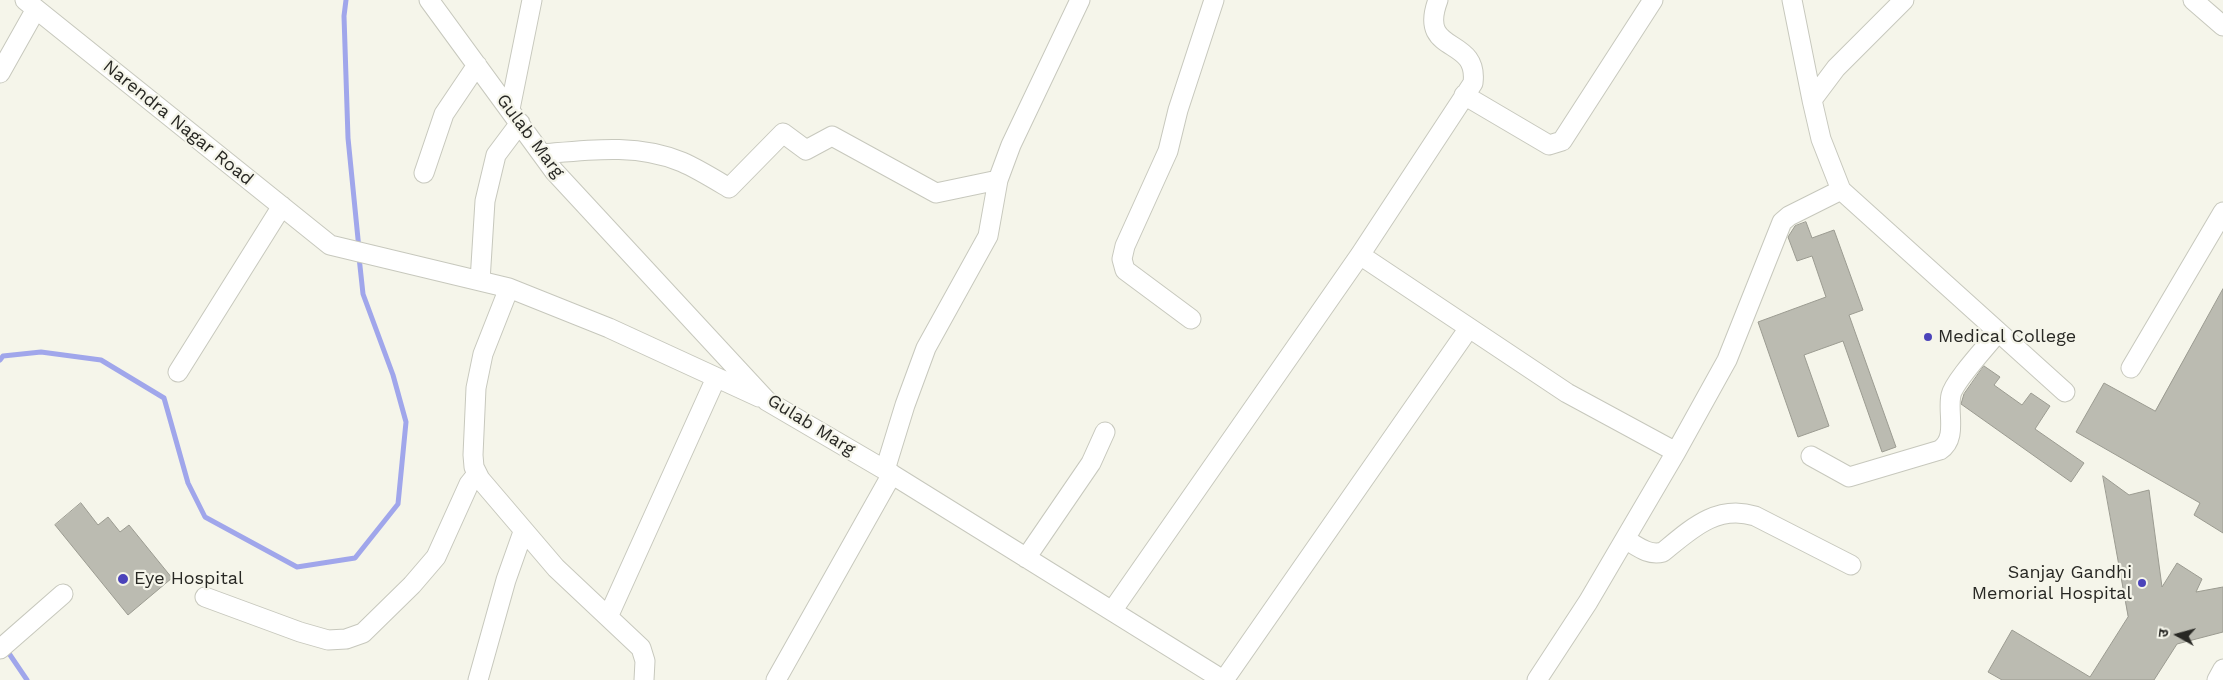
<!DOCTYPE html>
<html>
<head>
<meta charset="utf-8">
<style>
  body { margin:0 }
  #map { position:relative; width:2223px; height:680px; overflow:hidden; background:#f5f5ea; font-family:"Work Sans","Noto Sans Devanagari",sans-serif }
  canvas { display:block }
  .north { position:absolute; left:2153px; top:610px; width:50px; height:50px; -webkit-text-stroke:4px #f5f5ea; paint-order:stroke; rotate:277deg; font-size:14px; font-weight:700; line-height:20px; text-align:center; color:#282824 }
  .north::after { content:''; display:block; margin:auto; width:18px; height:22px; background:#282824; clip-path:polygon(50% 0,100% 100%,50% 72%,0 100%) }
</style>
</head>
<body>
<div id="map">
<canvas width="2223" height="680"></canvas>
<div class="north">उ</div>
</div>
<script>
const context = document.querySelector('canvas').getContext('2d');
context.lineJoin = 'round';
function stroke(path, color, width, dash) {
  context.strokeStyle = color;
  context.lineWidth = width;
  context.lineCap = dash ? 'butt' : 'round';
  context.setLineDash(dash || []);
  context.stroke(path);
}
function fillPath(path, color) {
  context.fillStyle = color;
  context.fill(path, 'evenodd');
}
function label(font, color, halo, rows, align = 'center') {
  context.font = font + ' "Work Sans",sans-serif';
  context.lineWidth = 4.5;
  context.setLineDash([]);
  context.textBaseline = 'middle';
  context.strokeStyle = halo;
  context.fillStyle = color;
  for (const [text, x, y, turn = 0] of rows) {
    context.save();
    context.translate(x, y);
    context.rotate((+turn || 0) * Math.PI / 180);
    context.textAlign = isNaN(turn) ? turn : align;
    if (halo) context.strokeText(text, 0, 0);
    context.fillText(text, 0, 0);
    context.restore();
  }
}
const stream = new Path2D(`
  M346,0L344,16L348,138L359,249
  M0,360L3,356L41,352L101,360L164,398L188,483L205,517L297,567L355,558L398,504L406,422L393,375L363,294L359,257
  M6,649L27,680`);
const building = new Path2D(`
  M1806,222L1812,238L1834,230L1863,310L1849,315L1896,447L1882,452L1843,341L1804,355L1829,426L1798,437L1758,322L1826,297L1812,256L1797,261L1788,237L1795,226Z
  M2223,289V533L2194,515L2200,503L2076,432L2104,383L2155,411Z
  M1984,366L2000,377L1994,385L2022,405L2031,393L2050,406L2035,429L2084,463L2071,482L1961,404L1964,394Z
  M2103,476L2129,495L2149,490L2162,587L2177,563L2202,579L2196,592L2223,587V632L2177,644L2154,680H2002L1988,672L2012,630L2090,677L2128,617Z
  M81,503L98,525L108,517L120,532L129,525L172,578L128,615L55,525Z`);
const minor = new Path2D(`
  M25,0L330,245L509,288L609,328L759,397
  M429,0L554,171L767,401L885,470L1223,680
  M1792,0L1812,100
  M1904,0L1836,68L1812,100L1821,139L1841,190L2065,392
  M2193,0L2223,26
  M0,73L36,9
  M1464,95L1549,145L1562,141L1653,0
  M510,109L532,0
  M542,154C588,150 637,143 682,162C698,169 714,179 729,188L783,133L806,150L832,136L936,193L998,180
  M424,173L444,114L477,65
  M1360,255L1567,393L1676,452
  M480,281L485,201L496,155L520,123
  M509,288L483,354L476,388L473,455L474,467L480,479L556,568L641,648L645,661L644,680
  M1191,319L1125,270L1122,259L1125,246L1168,151L1178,110L1214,0
  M2131,368L2223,212
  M178,372L282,206
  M1811,456L1849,477L1940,450C1958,438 1947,413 1951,395C1954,381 1988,345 1998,332
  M885,470L905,405L926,348L988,236L998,180L1011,145L1080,0
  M1625,539C1637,546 1648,556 1663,552C1691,529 1717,504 1755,516L1851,565
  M1026,558L1091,463L1105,432
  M205,597L300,632L328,640L346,639L363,633L412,585L436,557L469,484L477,474
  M1112,611L1360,255L1473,83C1479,35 1417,56 1438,0
  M608,617L716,378
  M0,649L63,594
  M478,680L506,580L523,532
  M776,680L892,474
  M1224,680L1469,328
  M1537,680L1588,602L1676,452L1727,360L1782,222L1789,216L1841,190
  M2217,680L2223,669`);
const markers = [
  [1928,337,5,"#4b43ba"],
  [123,579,6,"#4b43ba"],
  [2142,583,5,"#4b43ba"]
];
const streetNames = [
  ["Narendra Nagar Road",178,123,39],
  ["Gulab Marg",530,136,53],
  ["Gulab Marg",811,425,32]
];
const poiNames = [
  ["Medical College",1938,337],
  ["Sanjay Gandhi",2132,573,"right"],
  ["Memorial Hospital",2132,594,"right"],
  ["Eye Hospital",134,579]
];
stroke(stream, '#a0a6eb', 5);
fillPath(building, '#bbbbb1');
stroke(building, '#9b9b91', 1);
stroke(minor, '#c7c8bd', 21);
stroke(minor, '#fff', 19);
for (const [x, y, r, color] of markers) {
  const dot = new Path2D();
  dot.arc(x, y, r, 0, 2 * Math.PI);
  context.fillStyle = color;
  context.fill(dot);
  stroke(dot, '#f5f5ea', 2);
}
label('18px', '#282824', '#f5f5ea', streetNames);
label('18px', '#282824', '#f5f5ea', poiNames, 'left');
</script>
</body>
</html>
